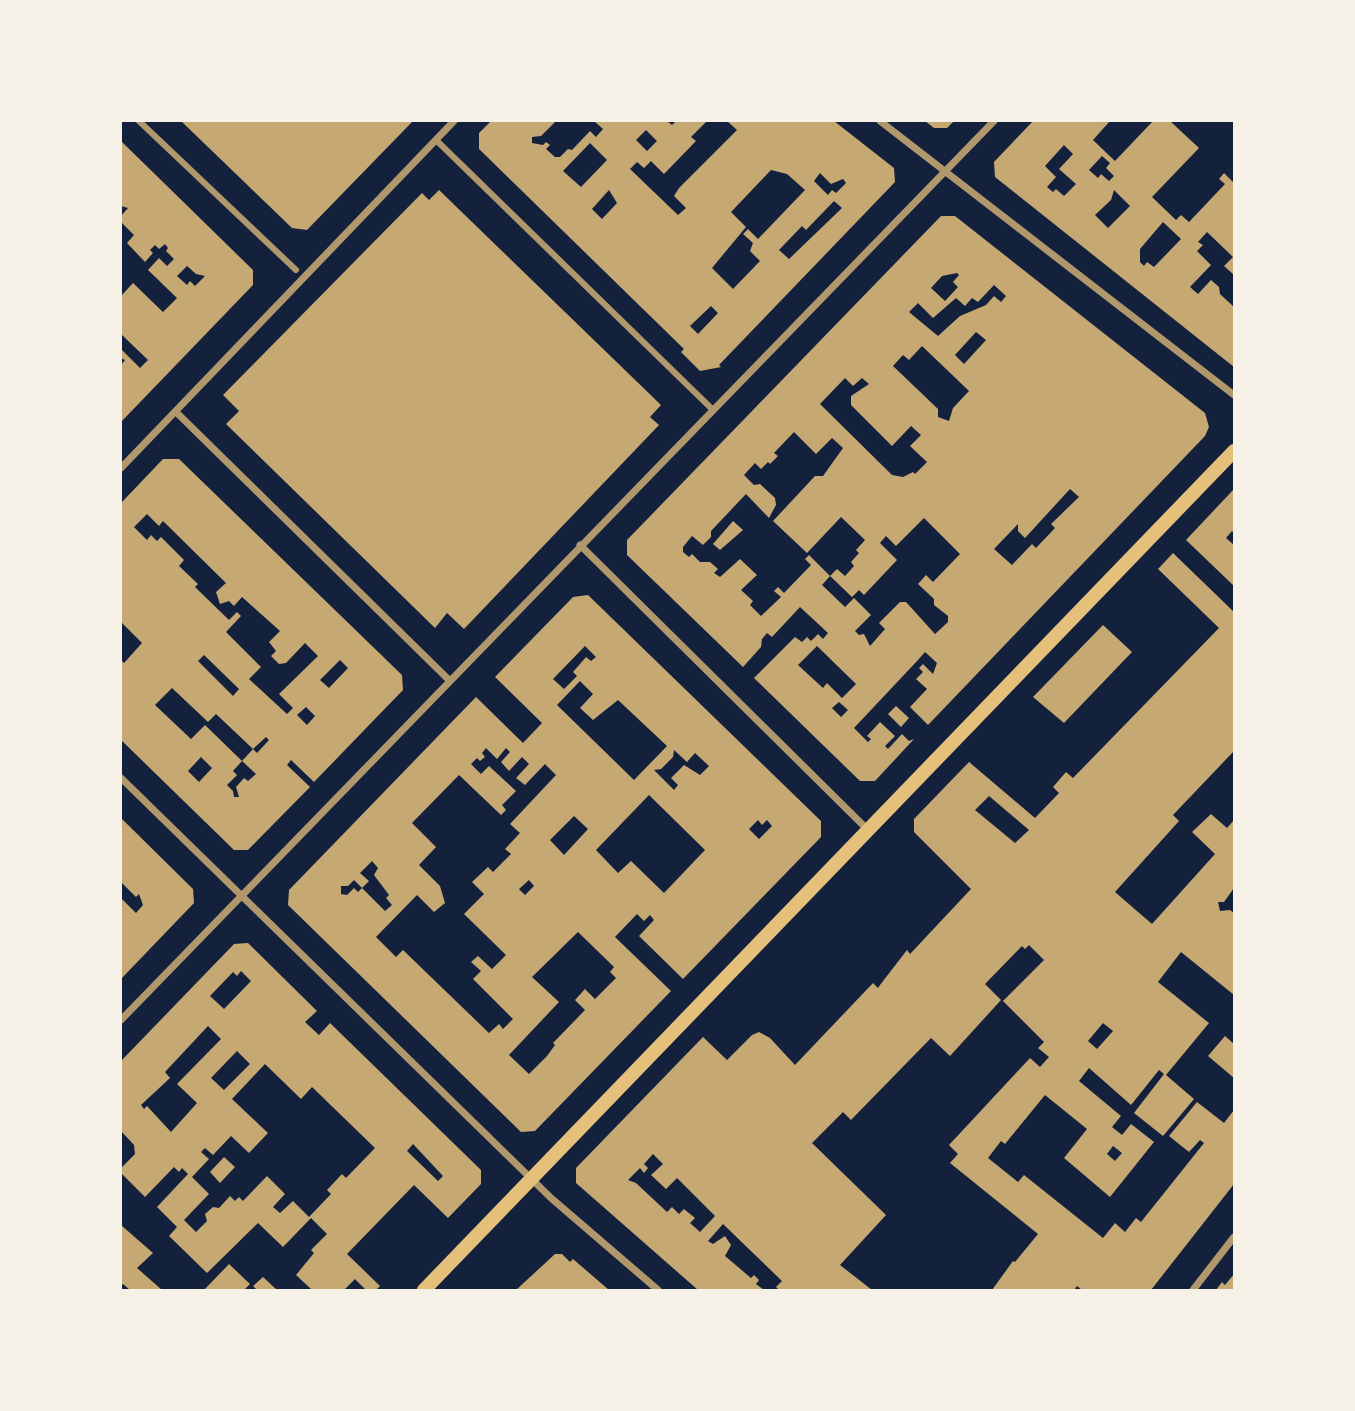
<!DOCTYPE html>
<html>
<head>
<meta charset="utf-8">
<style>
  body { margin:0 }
  #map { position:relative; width:1355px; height:1411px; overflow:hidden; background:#14213d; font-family:Figtree,sans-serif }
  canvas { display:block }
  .frame { position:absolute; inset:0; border:122px solid #f6f1e7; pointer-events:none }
</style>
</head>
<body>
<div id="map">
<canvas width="1355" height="1411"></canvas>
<div class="frame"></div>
</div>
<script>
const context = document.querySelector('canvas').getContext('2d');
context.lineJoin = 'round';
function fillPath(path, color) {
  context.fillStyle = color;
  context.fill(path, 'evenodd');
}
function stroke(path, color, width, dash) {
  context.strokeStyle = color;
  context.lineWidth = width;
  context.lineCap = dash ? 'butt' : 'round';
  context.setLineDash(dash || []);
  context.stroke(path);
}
const building = new Path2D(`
  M181,121H413L307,230L292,228Z
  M491,121H556L541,136L532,137V143L543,145L546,142L550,145L546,149L555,157H560L568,149L572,150L590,131L596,137L603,129L594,121H667L672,125L676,121H707L691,137L696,141L664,174L651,161L644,168L637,162L630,169L678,215L686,208L674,196L679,188L737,130L727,121H834L894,168L895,182L719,365L721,367L700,371L681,352L684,349L479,149V133ZM646,130L657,141L647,151L636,140ZM590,143L607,160L581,187L563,171ZM771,170L787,174L805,190L758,239L748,229L743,234L753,243L750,251L760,261L733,289L712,268L746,227L731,212ZM820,173L831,184L843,179L846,183L836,193L832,190L828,195L814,181ZM609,190L617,203L602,219L592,209ZM834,201L842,208L789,259L779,250L802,226L806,230ZM711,306L718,313L698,334L690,326Z
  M925,121H954L947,128H934Z
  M1033,121H1110L1093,140L1115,161L1153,121H1170L1199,148L1152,197L1176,220L1181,215L1189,222L1225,184L1219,179L1224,173L1234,183V275L1224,266L1233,257L1207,232L1198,242L1203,245L1197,251L1211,265L1190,287L1198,294L1211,280L1219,287L1220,294L1234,307V367L995,177L994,162ZM1064,145L1073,154L1059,169L1076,184L1064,196L1056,189L1053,192L1047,187L1056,177L1045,166ZM1102,156L1110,163L1106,168L1114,176L1109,181L1101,174L1098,178L1089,170ZM1114,190L1130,206L1108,228L1095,215L1111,200ZM1163,222L1181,239L1154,267L1147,262L1144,266L1140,262V249Z
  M121,141L253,270V285L121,422V365L125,360L121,358V349L140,368L148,360L121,334V296L133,283L163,312L177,298L148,270L159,258L167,266L174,259L166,251L168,248L165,244L159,249L155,245L150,250L153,253L145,262L127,243L134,235L121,222V216L128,208L121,206ZM187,266L196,274L205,276L195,286L190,281L187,285L177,276Z
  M439,190L661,405L650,417L659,425L464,629L447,613L435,628L226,424L239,411L223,395L422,193L429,200Z
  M941,216H955L1205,413L1209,427L1205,436L928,725L910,707L927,689L916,679L923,672L919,668L923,664L933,674L937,663L925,652L918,660L854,728L868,742L871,739L867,736L880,722L895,736L885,746L888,749L902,734L909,741L914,739L875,781H860L754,678L795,637L802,642L807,637L811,641L818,634L823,639L828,633L800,607L772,637L767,633L762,639L761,647L743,667L627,555V540ZM957,273L959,275L953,282L958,287L945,301L931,288L942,276ZM994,285L1006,296L1001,302L994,296L986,305L960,316L938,336L909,312L918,303L933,318L956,298L965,306L972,298L978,302ZM976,332L986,340L964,364L955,355ZM922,346L969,391L953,408L949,421L938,417V409L893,366L903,355L909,360ZM845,378L853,386L862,378L869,384L851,396V405L892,446L911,426L921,435L910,446L927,462L915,474L913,472L903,477L892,475L820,404ZM794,432L816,454L832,438L843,448L823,476H815L773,521L807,553L841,517L865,540L856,550L859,553L851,562L854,566L845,576L837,569L830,576L809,555L805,559L811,565L784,593L778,587L774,591L781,597L761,616L750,605L753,601L741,590L757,575L740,559L720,577L714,573L718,569L710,562H700L692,554L689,557L683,552V547L692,536L703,545L711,537V531L746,494L769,518L776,505L775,498L760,484L754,485L744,475L755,463L761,469L768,462L770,464L778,456L774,453ZM1070,489L1079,497L1051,524L1055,528L1036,548L1032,544L1012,565L994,549L1018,524V531L1025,538ZM924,518L960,554L933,582L926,575L918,584L934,599V605L948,616V622L935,634L906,602H900L879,623L885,629L870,646L864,634L859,635L855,631L871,615L854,598L845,607L822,585L830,576L852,597L859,590L864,595L897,560L880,543L886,536L896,546ZM817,646L856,684L842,698L827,683L823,688L798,665ZM839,702L848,710L841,717L832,708Z
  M163,459H179L402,675L403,690L314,782L291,760L287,765L310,787L248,850H234L121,740V660L124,663L142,643L121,622V503ZM147,514L159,526L163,521L226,583L216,592L220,604L229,601L234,606L242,597L280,631L269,642L276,651L271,656L279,664L286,663L305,643L318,656L279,694L293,708L287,714L249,679L261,667L226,632L241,616L237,612L229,620L195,587L198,584L179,566L184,560L161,537L157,541L151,535L147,540L134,527ZM204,655L239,689L233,696L198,661ZM340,660L348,668L329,688L320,680ZM172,688L208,722L216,714L253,749L266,737L269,740L257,753L253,749L242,761L205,725L191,739L155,705ZM306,707L315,716L307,725L297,715ZM201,757L212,768L199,782L188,771ZM242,761L256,774L248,781L244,778L236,787L239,797H234L233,791L227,785L237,775L233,771Z
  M1234,489V533L1232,531L1226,538L1234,545V586L1186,540Z
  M733,521L743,530L720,550L713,544Z
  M1173,553L1234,612V751L1173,815L1179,821L1115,892L1152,924L1215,854L1192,832L1211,814L1227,828L1234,820V888L1224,902H1218L1220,911L1230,910L1234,913V995L1181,952L1158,982L1209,1023L1166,1075L1194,1099L1163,1136L1134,1113L1164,1074L1159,1070L1131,1105L1089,1068L1079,1081L1121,1116L1112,1127L1122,1135L1131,1124L1154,1142L1110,1197L1064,1158L1087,1129L1045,1095L1005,1144L1001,1141L988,1158L1018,1182L1024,1175L1103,1238L1115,1223L1125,1232L1136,1218L1141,1222L1204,1143L1200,1140L1189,1152L1169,1136L1197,1102L1224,1123L1234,1110V1184L1151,1290H1082L1077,1286L1074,1290H992L1013,1261L1015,1262L1038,1234L950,1163L958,1154L949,1145L1030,1058L1040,1067L1049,1057L1038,1048L1044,1042L1003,1001L1044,960L1029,945L1025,949L1022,946L985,984L1001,1000L950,1056L931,1038L851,1120L843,1112L812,1143L886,1215L840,1265L872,1290H779L776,1287L782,1281L723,1224L708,1241L713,1244L725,1236L731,1245L725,1256L751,1278L754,1275L759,1280L756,1284L764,1290H698L576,1183V1168L703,1037L727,1060L752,1035L759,1032L770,1038L795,1065L873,983L878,988L880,985L907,950L910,954L971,889L914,832V819L969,762L1035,818L1059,793L1053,787L1066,772L1073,778L1219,628L1158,569ZM989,796L1029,830L1015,843L975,810ZM1103,1023L1113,1031L1097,1049L1088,1041ZM1113,1146L1122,1153L1115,1161L1107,1154ZM653,1154L663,1164L651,1175L666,1189L677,1178L715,1216L700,1232L690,1223L695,1218L684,1209L679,1214L672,1207L667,1212L636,1183L628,1180L640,1168L644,1173L648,1168L644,1164Z
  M588,595L821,821V837L683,979L639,936L654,920L650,915L644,921L637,914L615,937L671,991L535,1131L521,1132L288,905L289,890L476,697L523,743L542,723L495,677L573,597ZM585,646L596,657L591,661L586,657L573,672L577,676L564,689L553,679ZM580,681L593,694L580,708L593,720L618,700L667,746L634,780L557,705ZM486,748L497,759L506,748L510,752L501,762L509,771L522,757L529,764L516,778L525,785L545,764L556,775L510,824L520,833L505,849L511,854L493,872L488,867L472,882L484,894L464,914L506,955L492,969L478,956L471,962L481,971L473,979L513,1019L503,1029L499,1024L489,1033L403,950L396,957L376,937L417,895L434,912L445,903L440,886L419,865L436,847L412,823L459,775L501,815L506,810L502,805L516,791L489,766L481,774L471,764L477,758L480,761L485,757L482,753ZM674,750L687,762L695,753L709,766L700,775L684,765L671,778L678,785L674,790L654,770L661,769L673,757ZM649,795L705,850L664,893L631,861L618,873L596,850ZM574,816L588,829L564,855L550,840ZM758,820L762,825L767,820L772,826L759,839L749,829ZM372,861L378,868L374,875L389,895L386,898L392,905L385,911L362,888L358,892L354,888L347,895L341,894V886H348L354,880L362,888L369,881L360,873ZM529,880L534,886L525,895L519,889ZM578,932L614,967L610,972L616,978L595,999L585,989L575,1000L585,1010L553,1043L555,1045L547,1056L529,1074L509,1055L559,1002L532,977Z
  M1103,625L1132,652L1064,723L1033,697Z
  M896,706L909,718L901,727L888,714Z
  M121,818L193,889L194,903L121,979V898L136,913L143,905L139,894L136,897L121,882Z
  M248,943L317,1011L305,1022L319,1035L330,1023L481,1170V1184L448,1218L414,1185L347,1254L380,1286L376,1290H366L355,1279L344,1290H312L296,1275L314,1253L311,1250L327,1234L311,1218L283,1247L258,1223L207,1273L169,1236L177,1227L157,1207L188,1174L182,1168L179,1172L174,1167L145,1197L121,1173V1168L135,1154L134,1145L121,1131V1061L234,944ZM241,971L251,981L224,1009L210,996L233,972L237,976ZM208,1026L221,1039L177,1084L197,1103L171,1132L147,1106L144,1109L141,1105L170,1078L165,1072ZM237,1051L250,1064L224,1090L211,1078ZM265,1064L301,1099L312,1087L375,1148L346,1178L342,1174L327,1190L331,1194L309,1217L293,1201L280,1213L273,1207L285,1194L267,1176L243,1201L239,1197L235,1201L230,1196L219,1208L213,1207L205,1214L207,1221L196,1232L184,1220L209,1194L192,1177L209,1159L201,1152L205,1148L213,1155L231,1136L249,1153L268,1133L232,1099ZM413,1144L443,1176L438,1181L407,1151Z
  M1225,1036L1234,1044V1078L1208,1056Z
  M224,1157L235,1167L220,1183L210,1172Z
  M121,1225L153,1253L137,1268L162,1290H130L123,1284L121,1286Z
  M555,1254H562L570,1262L573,1259L609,1290H516Z
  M229,1264L250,1284L244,1290H204Z
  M1234,1274V1290H1216L1222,1282L1225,1285Z
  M263,1277L277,1290H257L253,1286Z`);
const pedestrian = new Path2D(`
  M139,121L296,270
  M436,140L712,409`);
const minor = new Path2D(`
  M880,121L1234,395
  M176,412L449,680
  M121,468L454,121
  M580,545L868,830
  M121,778L551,1198L658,1290
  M121,1020L994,121
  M1193,1290L1234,1237`);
const secondary = new Path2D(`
  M424,1290L1234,451`);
fillPath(building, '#c6a872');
stroke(pedestrian, '#b1986c', 6);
stroke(minor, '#b1986c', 7);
stroke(secondary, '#e5c07b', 14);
</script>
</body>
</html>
